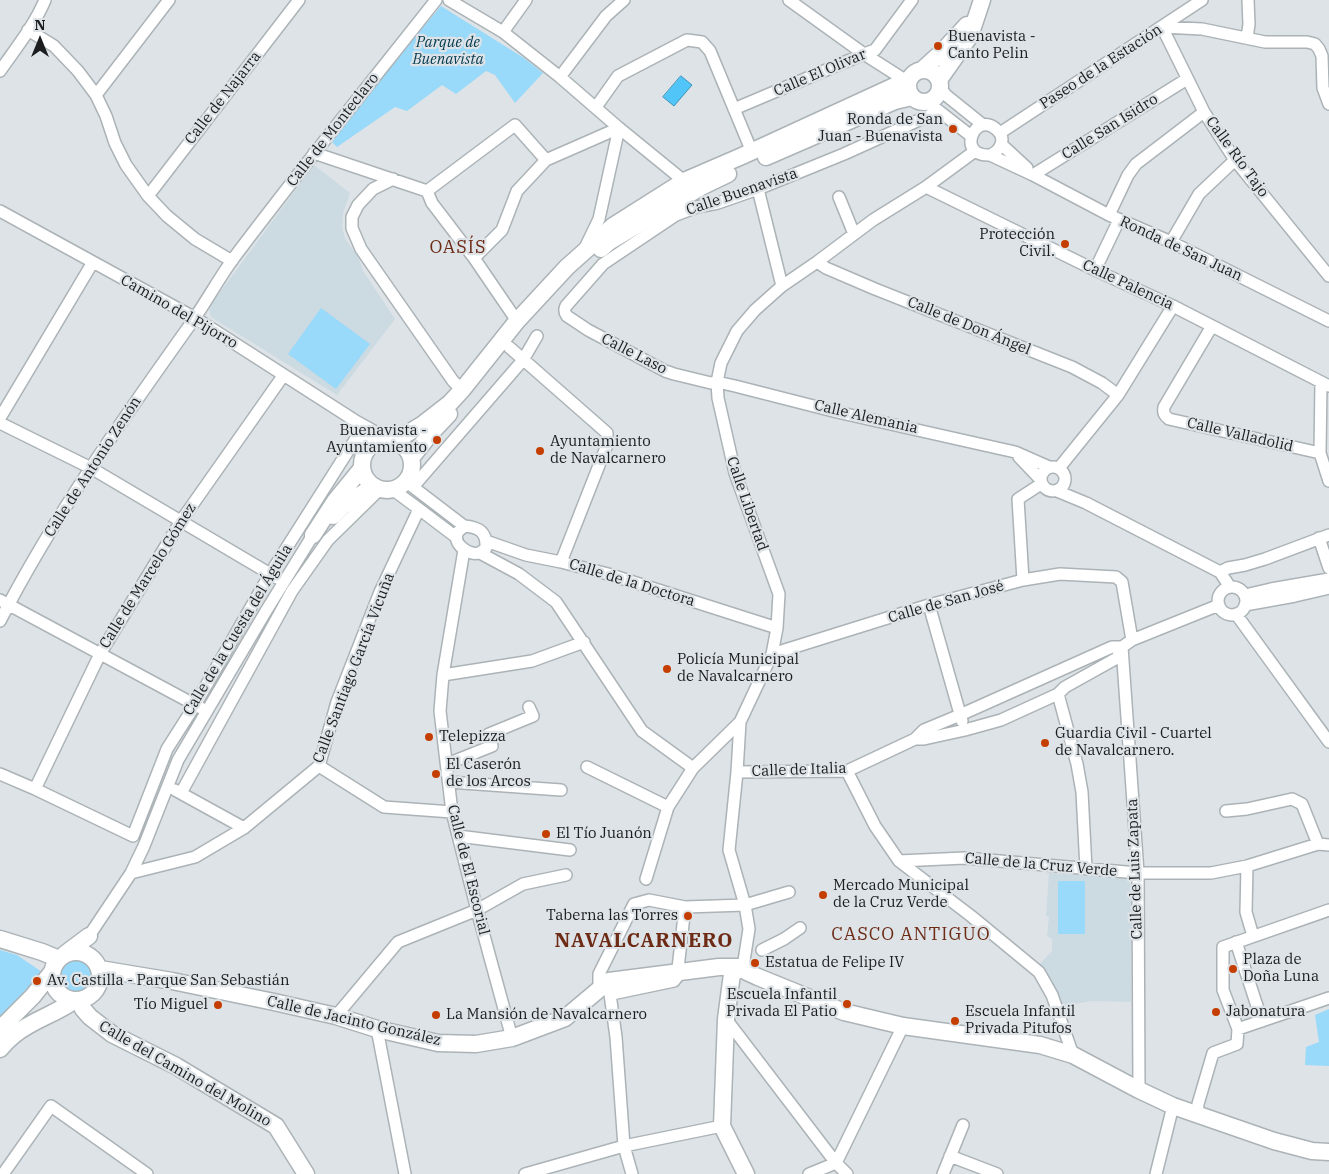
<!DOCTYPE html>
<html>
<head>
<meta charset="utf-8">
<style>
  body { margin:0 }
  #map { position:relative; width:1329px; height:1174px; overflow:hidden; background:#dde3e7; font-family:"IBM Plex Serif",serif }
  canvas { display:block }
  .north { position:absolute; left:15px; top:15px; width:50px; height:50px; -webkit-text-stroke:4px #dde3e7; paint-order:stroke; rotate:0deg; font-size:14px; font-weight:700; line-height:20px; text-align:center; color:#1b1d1f }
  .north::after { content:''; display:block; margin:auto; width:18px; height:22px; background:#1b1d1f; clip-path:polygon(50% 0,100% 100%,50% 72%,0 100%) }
</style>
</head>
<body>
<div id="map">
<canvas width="1329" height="1174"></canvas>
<div class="north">N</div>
</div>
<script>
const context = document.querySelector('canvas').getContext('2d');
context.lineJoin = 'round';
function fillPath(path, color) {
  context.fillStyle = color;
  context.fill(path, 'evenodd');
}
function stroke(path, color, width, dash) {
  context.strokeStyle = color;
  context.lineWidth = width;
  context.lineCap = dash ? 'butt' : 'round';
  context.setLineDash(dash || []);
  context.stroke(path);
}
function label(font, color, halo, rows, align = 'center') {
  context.font = font + ' "IBM Plex Serif",serif';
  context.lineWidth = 4.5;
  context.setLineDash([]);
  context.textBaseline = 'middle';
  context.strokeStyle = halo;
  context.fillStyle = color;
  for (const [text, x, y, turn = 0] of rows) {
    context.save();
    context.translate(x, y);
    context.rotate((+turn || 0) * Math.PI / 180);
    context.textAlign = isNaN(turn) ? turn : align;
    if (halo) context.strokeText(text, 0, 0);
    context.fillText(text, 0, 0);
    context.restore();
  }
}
const built = new Path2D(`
  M314,165L350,193L343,213L342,227L345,239L358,256L363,271L395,319L337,395L211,317L209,307Z
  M1049,873L1126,878L1131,885V1002L1092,1001L1061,1006L1038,966L1052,951V939L1047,936L1049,917L1046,916Z`);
const green = new Path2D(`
  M441,6L524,58L543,73L515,103L495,75L486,71L456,94L442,85L407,111L395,107L337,147L329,139Z
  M321,308L370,344L336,389L288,354Z
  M1058,881H1085V934H1058Z
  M0,950L17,955L42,972L0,1018Z
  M59 976a16 16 0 1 1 32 0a16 16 0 1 1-32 0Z
  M1329,1009V1066L1305,1065L1306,1047L1319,1042L1315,1015Z`);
const water = new Path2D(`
  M681,76L692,85L674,106L663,97Z`);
const street = new Path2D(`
  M449,0L503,32L560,77L619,128L684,181L683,186
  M789,0L864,54L908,82
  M28,30L54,46L78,71L96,95L106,116L115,143L126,165L148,196L167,216L195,239L232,261
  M503,32L526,0
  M1247,38L1249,24L1248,0
  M0,71C16,48 34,26 45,0
  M560,77L606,16L624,0
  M940,88L947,96L983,125
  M96,95L169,0
  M926,102L939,111L971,136
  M1329,104L1323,88L1322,56L1319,49L1315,44L1307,42H1265L1202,29L1162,27L1204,112L1235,160L1329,276
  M596,107L618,76L687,40L702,42L710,51L752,152
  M734,109L864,54L875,50L912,0
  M939,111L844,154L758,189L718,203L697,207L676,215L603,264L566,306C564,310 564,312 567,316L588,330L665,371L674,374L711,383L717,382L735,386L837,412L1015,452L1049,467
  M1000,133L1202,0
  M1001,144L1027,168
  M314,153L427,191
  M990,155C1000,151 1007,139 997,130C975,109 955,157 990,155L1033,175L1109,215L1171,242L1329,321
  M546,160L619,128
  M1033,175L1187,79
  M393,179L373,189L358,205L352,217V228L361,249L453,381L462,390
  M926,187L1095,270L1173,306L1329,386
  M758,189L782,286
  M148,196L299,0
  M839,197L854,234
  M0,211L195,318L354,420L390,440
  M1109,215L1128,175L1136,164L1204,112
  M1171,242L1199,194L1235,160
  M585,248L599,219L619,128
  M474,258L502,230L517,191L546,160L515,125L427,191L432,203L474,258L517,321
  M817,262L826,268L875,289L1072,367L1102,383L1118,395
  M1095,270L1119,220
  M1212,326L1164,407C1163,413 1164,415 1169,419L1320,453
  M509,347L607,433V445L561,562
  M1321,382L1320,453L1329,481
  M0,418L93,262
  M0,423L91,468L277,578
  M357,426L370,446
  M1019,457L1040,479
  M1041 479a12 12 0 1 1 24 0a12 12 0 1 1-24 0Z
  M1059,468L1118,395L1173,306
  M408,478L413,487L464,526
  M413,487L523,360L537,336
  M392,489L419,509L456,537
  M1057,491L1086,503L1220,572L1230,587
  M464,526C479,527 487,532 486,548C485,549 481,552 479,553C469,556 451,543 458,532C459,530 463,528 464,526Z
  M1319,538L1329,568
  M486,541L526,555L561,562L608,574L777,628
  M464,550L443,675L440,711L452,812L477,910L512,1038
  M480,553L519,574L556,602L642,731L693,768
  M1220,572L1228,568L1245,565L1265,559L1329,535
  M1023,580L1018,499L1041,484
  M1218 601a14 14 0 1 1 28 0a14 14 0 1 1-28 0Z
  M1245,595L1271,589L1329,579
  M0,600L201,708
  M929,605L962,721
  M1245,605L1295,596L1329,588
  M1236,614L1329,742
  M0,621C53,518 120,423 187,329C204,306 217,281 233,259C299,171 368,86 436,0
  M1122,647L1138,873L1139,1090
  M772,654L929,605L1023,580L1060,574L1116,577L1122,582L1132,640
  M443,675L532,661L584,642
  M1058,694L1077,764L1082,792L1086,869
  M915,739H924L965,730L1001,720L1058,694L1065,687L1117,658L1122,647L1132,640L1219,605
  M447,764L492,746L489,734L533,716L529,707
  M319,766L384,807L452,812
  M587,767L668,807
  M847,771L875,826L899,861L971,916L1039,972L1052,995L1073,1055
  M737,772L847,771L915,739L924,730L960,715L1112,647H1122
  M0,774L35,789L133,836L167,749L195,705L270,574L360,432
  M449,782L561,790
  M35,789L100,654L181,521L283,376
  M175,790L244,828
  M181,793L292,591L328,540L380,489
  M1226,811L1247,809L1292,799L1302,804L1318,844
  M458,836L570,850
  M899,861L965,858L1138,873H1211L1247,866L1318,844L1329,845
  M1247,866L1246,912L1253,936
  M131,873L195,857L244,828L319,766L337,702L380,592L419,509
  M646,879L668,807L693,768L740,722
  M685,907L677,977L674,981L612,994L609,987L599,989V974L634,904L649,900L685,907L745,905L789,892
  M89,936L131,873L144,846L178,760L266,611L313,535
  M1236,942L1262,1021
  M762,950L784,939L800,928
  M743,967L749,929L745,905L729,850L737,772L740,722L772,654L777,628L779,594L735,473L718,398L717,382L721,363L737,331L755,310L782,286L817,262L873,220L926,187L975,151
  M609,987L616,1037L624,1146L632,1174
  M336,1016L398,942L477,910L523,884L566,875
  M726,1019L836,1163L847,1174
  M377,1029L405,1174
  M1238,1029L1329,998
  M1197,1115L1198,1104L1213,1053L1237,1044L1238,1029L1223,990V947L1329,910
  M950,1156L997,1174
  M3,1174L51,1106L147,1174
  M525,1174L624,1146L722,1126
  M809,1174L836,1163L903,1026
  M943,1174L963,1125
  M1156,1174L1173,1106`);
const secondary = new Path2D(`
  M908 86a16 16 0 1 1 32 0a16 16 0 1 1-32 0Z
  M922,70L942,52L967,25
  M939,80L970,36L982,0
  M766,157L895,101L912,97
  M601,249L609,242L703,186L728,174
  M362 465a25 25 0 1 1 50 0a25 25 0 1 1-50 0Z
  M395,441L423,424L450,403L462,390L517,321L567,267L613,226L684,181L742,156L901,83L908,82
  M411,458L431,433L449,414
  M333,516L343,506L374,486
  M313,535L335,501L362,468
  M0,939L42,952L59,959
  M52 976a24 24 0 1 1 48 0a24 24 0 1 1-48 0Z
  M65,954L89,936
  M743,967L747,972L758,977L844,1012L903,1026L1040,1045L1073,1055L1139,1090L1173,1106L1274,1141L1312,1151L1329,1152
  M743,967L732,974L726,1019L722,1126L746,1174
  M100,969L172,981L274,1002L336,1016L377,1029L438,1043L476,1044L512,1038L565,1018L609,981L719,967H743
  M79,1000L83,1009L90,1017L112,1034L176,1066L276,1126L306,1174
  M0,1029L33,996L52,972
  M0,1049C4,1044 9,1039 14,1035C32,1020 56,1014 75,1000`);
const markers = [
  [938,46,5,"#c53e01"],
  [953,129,5,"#c53e01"],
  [1065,244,5,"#c53e01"],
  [437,440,5,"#c53e01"],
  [540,451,5,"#c53e01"],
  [667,669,5,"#c53e01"],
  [429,737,5,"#c53e01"],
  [1045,743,5,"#c53e01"],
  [436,774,5,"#c53e01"],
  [546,834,5,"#c53e01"],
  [823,895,5,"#c53e01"],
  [688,916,5,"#c53e01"],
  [755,963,5,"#c53e01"],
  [1233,969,5,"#c53e01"],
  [37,981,5,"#c53e01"],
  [847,1004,5,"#c53e01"],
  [218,1005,5,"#c53e01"],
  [1216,1012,5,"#c53e01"],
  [436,1015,5,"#c53e01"],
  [955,1021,5,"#c53e01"]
];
const poiNames = [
  ["Buenavista -",948,37],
  ["Canto Pelin",948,54],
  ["Ronda de San",943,120,"right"],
  ["Juan - Buenavista",943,137,"right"],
  ["Protección",1055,235,"right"],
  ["Civil.",1055,252,"right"],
  ["Buenavista -",427,431,"right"],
  ["Ayuntamiento",427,448,"right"],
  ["Ayuntamiento",550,442],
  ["de Navalcarnero",550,459],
  ["Policía Municipal",677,660],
  ["de Navalcarnero",677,677],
  ["Guardia Civil - Cuartel",1055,734],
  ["de Navalcarnero.",1055,751],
  ["Telepizza",439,737],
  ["El Caserón",446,765],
  ["de los Arcos",446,782],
  ["El Tío Juanón",556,834],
  ["Mercado Municipal",833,886],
  ["de la Cruz Verde",833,903],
  ["Taberna las Torres",678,916,"right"],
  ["Plaza de",1243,960],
  ["Doña Luna",1243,977],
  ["Estatua de Felipe IV",765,963],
  ["Av. Castilla - Parque San Sebastián",47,981],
  ["Escuela Infantil",837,995,"right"],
  ["Privada El Patio",837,1012,"right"],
  ["Tío Miguel",208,1005,"right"],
  ["Escuela Infantil",965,1012],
  ["Privada Pitufos",965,1029],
  ["Jabonatura",1226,1012],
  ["La Mansión de Navalcarnero",446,1015]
];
const parkNames = [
  ["Parque de",448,43],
  ["Buenavista",448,60]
];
const streetNames = [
  ["Paseo de la Estación",1101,67,-33],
  ["Calle El Olivar",820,73,-23],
  ["Calle de Najarra",223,98,-52],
  ["Calle San Isidro",1110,127,-32],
  ["Calle de Monteclaro",333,130,-52],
  ["Calle Río Tajo",1237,157,54],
  ["Calle Buenavista",742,192,-19],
  ["Ronda de San Juan",1181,249,25],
  ["Calle Palencia",1128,285,25],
  ["Camino del Pijorro",179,312,30],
  ["Calle de Don Ángel",969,326,22],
  ["Calle Laso",634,354,27],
  ["Calle Alemania",866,417,13],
  ["Calle Valladolid",1240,435,13],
  ["Calle de Antonio Zenón",93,467,-57],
  ["Calle Libertad",747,504,71],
  ["Calle de Marcelo Gómez",148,576,-58],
  ["Calle de la Doctora",632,583,17],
  ["Calle de San José",946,602,-16],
  ["Calle de la Cuesta del Águila",238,630,-59],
  ["Calle Santiago García Vicuña",354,668,-69],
  ["Calle de Italia",799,770,-2],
  ["Calle de la Cruz Verde",1041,865,5],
  ["Calle de Luis Zapata",1135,869,-92],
  ["Calle de El Escorial",468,870,76],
  ["Calle de Jacinto González",354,1021,13],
  ["Calle del Camino del Molino",185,1074,30]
];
const quarterNames = [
  ["OASÍS",458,248],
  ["CASCO ANTIGUO",911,935]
];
const districtNames = [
  ["NAVALCARNERO",644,941]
];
fillPath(built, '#ccdae2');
fillPath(green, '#99d9fa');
fillPath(water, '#51c4f8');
stroke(water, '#4192b7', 1);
stroke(street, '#acb3b7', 14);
stroke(secondary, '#acb3b7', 19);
stroke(street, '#fff', 11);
stroke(secondary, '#fff', 16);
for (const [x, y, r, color] of markers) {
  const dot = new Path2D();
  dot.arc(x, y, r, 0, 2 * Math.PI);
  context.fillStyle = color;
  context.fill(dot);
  stroke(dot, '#dde3e7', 2);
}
label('15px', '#1b1d1f', '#dde3e7', poiNames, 'left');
label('italic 15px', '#063b4f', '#dde3e7', parkNames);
label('15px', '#1b1d1f', '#dde3e7', streetNames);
context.letterSpacing = '1px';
label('18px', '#6d2b16', '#dde3e7', quarterNames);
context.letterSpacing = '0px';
context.letterSpacing = '1px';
label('bold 20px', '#6d2b16', '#dde3e7', districtNames);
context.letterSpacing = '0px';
</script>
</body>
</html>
